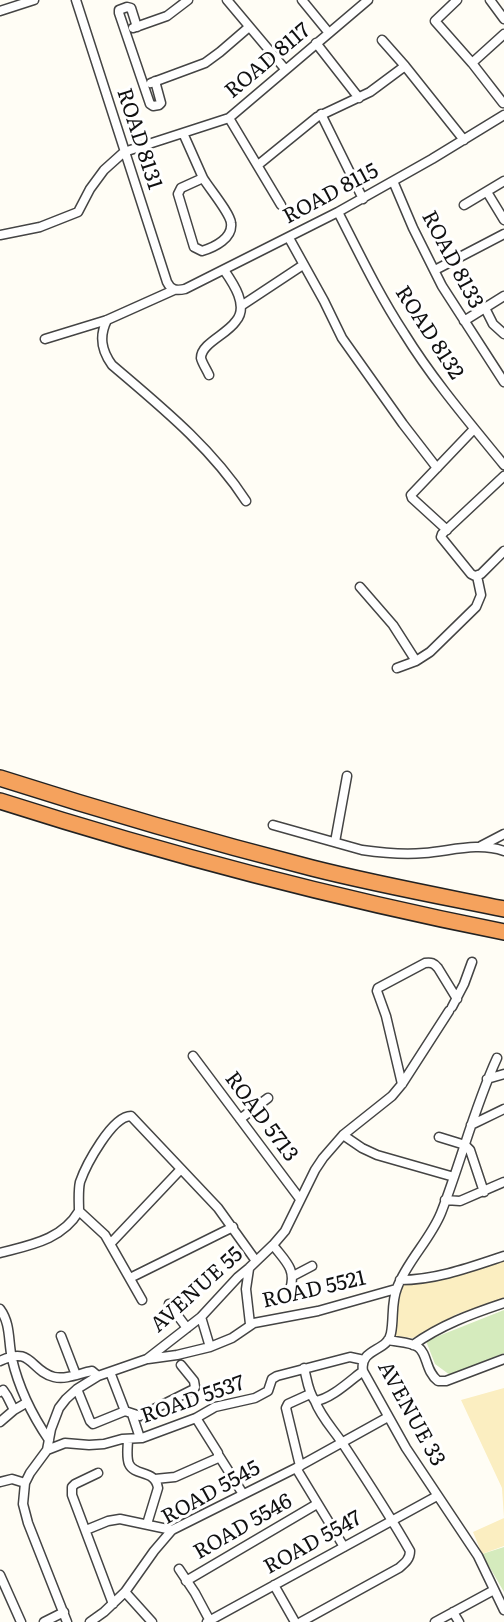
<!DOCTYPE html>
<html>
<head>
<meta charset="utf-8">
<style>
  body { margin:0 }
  canvas { display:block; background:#fffdf5 }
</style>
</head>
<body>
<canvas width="504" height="1622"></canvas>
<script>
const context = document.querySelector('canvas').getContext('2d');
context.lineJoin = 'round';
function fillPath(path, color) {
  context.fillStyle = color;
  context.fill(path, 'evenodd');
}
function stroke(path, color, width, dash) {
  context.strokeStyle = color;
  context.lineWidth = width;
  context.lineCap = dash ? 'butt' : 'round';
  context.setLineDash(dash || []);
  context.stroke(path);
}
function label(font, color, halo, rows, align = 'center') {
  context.font = font + ' Literata,serif';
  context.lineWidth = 6;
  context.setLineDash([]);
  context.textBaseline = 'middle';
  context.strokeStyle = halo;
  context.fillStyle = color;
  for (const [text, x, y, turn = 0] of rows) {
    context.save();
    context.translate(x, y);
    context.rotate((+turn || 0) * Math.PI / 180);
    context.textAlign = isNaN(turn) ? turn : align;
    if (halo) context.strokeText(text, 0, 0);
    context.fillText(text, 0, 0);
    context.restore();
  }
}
const green = new Path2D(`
  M504,1310V1353L450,1375L435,1364L426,1341Z
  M504,1547V1592L482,1554Z`);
const sand = new Path2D(`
  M504,1261V1299L457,1314L413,1338L394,1336L399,1294L403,1284L434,1282L489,1266Z
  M504,1388V1546L482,1554L473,1532L504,1518L502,1488L461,1400Z`);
const minor = new Path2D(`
  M76,0L167,282C171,290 176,291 185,289L338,212L432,159L504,115
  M227,0L285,69
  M302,0L329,33
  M457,0L435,21L472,63L503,103
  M490,0L504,19
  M0,11L34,0
  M137,27L131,8L127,7L119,10V13L150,104L153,106L159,105L161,103L155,81
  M133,28L167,16L188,0
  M382,40L405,66L464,140
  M316,43L359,98
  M472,63L504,34
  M151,83L205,63L220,52L249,27
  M321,114L363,199
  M229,118L281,205
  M183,133L203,178
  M258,165L317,117L370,92L405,66
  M203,178C209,188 230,213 231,223C233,238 215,247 202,251L194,247L178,194L181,188Z
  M393,181L413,228L442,286L504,382
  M487,192L504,220
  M464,205L504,181
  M338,212C359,253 379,295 404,333C433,380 469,422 504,465
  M0,235L40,227L78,212L90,189L104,170L124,152L229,118L368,0
  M289,238L324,301L342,338L403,424L437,468
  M435,270L504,234
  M241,306L303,265
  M485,308L493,324L504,334
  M107,320C99,336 101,350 112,365C160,406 211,447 246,501
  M464,321L504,296
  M45,339L107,320L174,290
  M209,375C207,370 202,363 201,358C201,353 204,349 207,346C216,337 229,331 236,321C249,306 233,283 224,270
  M504,476L442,534L441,537L471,574L475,576L481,574L504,551
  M447,530L412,498L411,495L474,429
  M360,587L393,625L416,661
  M397,668L416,661L430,652L476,607L481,595L477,576
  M273,825L362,850C383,853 403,855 424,853C451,851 478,842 504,851
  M335,842L347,776
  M481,846L504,834
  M452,1007L464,984L472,962
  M193,1056L300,1199
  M497,1058C474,1108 461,1162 441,1213C430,1240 407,1261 397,1288C391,1303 394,1318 391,1333C388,1352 359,1348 363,1371L406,1448L478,1556L504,1610
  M487,1079L504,1074
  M402,1084L386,1016L377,991L378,988L425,963C431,962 434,963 438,968L457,999
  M240,1119L268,1098
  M471,1125L504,1109
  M343,1135L362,1148L377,1155L454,1177
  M439,1137L465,1145L470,1150L484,1192
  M445,1200L460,1201L504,1182
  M79,1211C79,1202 78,1191 80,1182C86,1165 112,1116 131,1116L218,1208L256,1261
  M111,1243L181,1169
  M273,1245C284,1260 297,1269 290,1289
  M0,1253C30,1245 62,1240 79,1211L105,1235L142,1300
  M249,1269L246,1289L250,1324
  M293,1276L312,1266
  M130,1278L233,1227
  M400,1280C436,1280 471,1267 504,1256
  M169,1304L187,1328
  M0,1309C11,1324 8,1341 12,1359C19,1389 32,1415 49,1440
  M201,1317L210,1347
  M61,1336L76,1375
  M388,1340C397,1342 411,1342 418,1347C428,1354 425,1371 438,1381H446L504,1359
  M413,1345C441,1325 471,1314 504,1303
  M148,1359L177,1355L210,1347L232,1338L254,1323L318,1311L396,1289
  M0,1361C32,1345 30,1371 54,1377C67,1380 80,1373 92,1371L98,1376
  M304,1368C307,1379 308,1392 315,1401C330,1400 351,1380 363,1371
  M110,1372L125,1411
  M77,1389L90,1421L93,1424L125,1411L140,1416L194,1389L195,1387L194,1381L181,1365
  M0,1392L3,1390L7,1396L14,1410
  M132,1414L140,1438
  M0,1422L14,1410L26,1403
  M128,1439C128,1446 126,1457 129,1464C135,1477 155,1469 158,1488L147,1524
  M47,1450L65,1443L89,1445L104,1444L122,1439L142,1438L196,1418L215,1407L255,1398L268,1391L272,1379L277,1376L350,1357L364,1360
  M219,1456L243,1494
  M300,1466L286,1408L288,1404L310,1394
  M296,1468L344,1547
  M98,1473L75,1484L72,1487V1495L113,1604
  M155,1479L175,1477L218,1458V1453L196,1418
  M0,1482L12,1479L25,1483
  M86,1530L108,1521L120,1519L172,1530
  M179,1569L195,1593L210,1621
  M0,1575L21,1622
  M186,1581L317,1504
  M274,1585L295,1622
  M125,1592L152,1622
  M453,1612L459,1622
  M44,1622L64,1612
  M67,1622L28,1523L23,1504L25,1483L30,1473L47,1450L51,1429L59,1408L66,1399L77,1389L98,1376L147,1359L201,1317L238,1277L249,1268L273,1245L285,1231L315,1170L323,1158L343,1135L392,1096L402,1084L449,1011
  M90,1622L104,1612L125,1592L154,1551L172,1530L296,1468L388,1417
  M207,1622L437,1496
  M301,1622L399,1568C405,1563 410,1559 410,1551C389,1514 366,1479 343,1444C333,1429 321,1417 315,1401
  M435,1622L494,1590`);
const motorway = new Path2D(`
  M0,778C103,811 207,841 312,868C375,884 440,896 504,909
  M0,801C166,854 334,898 504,932`);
const streetNames = [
  ["ROAD 8117",268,61,-40],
  ["ROAD 8131",139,139,72],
  ["ROAD 8115",331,194,-28],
  ["ROAD 8133",452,260,62],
  ["ROAD 8132",429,333,57],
  ["ROAD 5713",261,1117,53],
  ["AVENUE 55",197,1290,-42],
  ["ROAD 5521",314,1290,-13],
  ["ROAD 5537",193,1400,-19],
  ["AVENUE 33",411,1414,61],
  ["ROAD 5545",211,1493,-29],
  ["ROAD 5546",243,1527,-30],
  ["ROAD 5547",313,1543,-29]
];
fillPath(green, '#d5ebbd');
fillPath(sand, '#fbeec1');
stroke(minor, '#444', 11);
stroke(motorway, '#222', 18);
stroke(minor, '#fff', 8);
stroke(motorway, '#f5a25d', 15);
label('21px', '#111', '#fff', streetNames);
</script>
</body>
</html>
